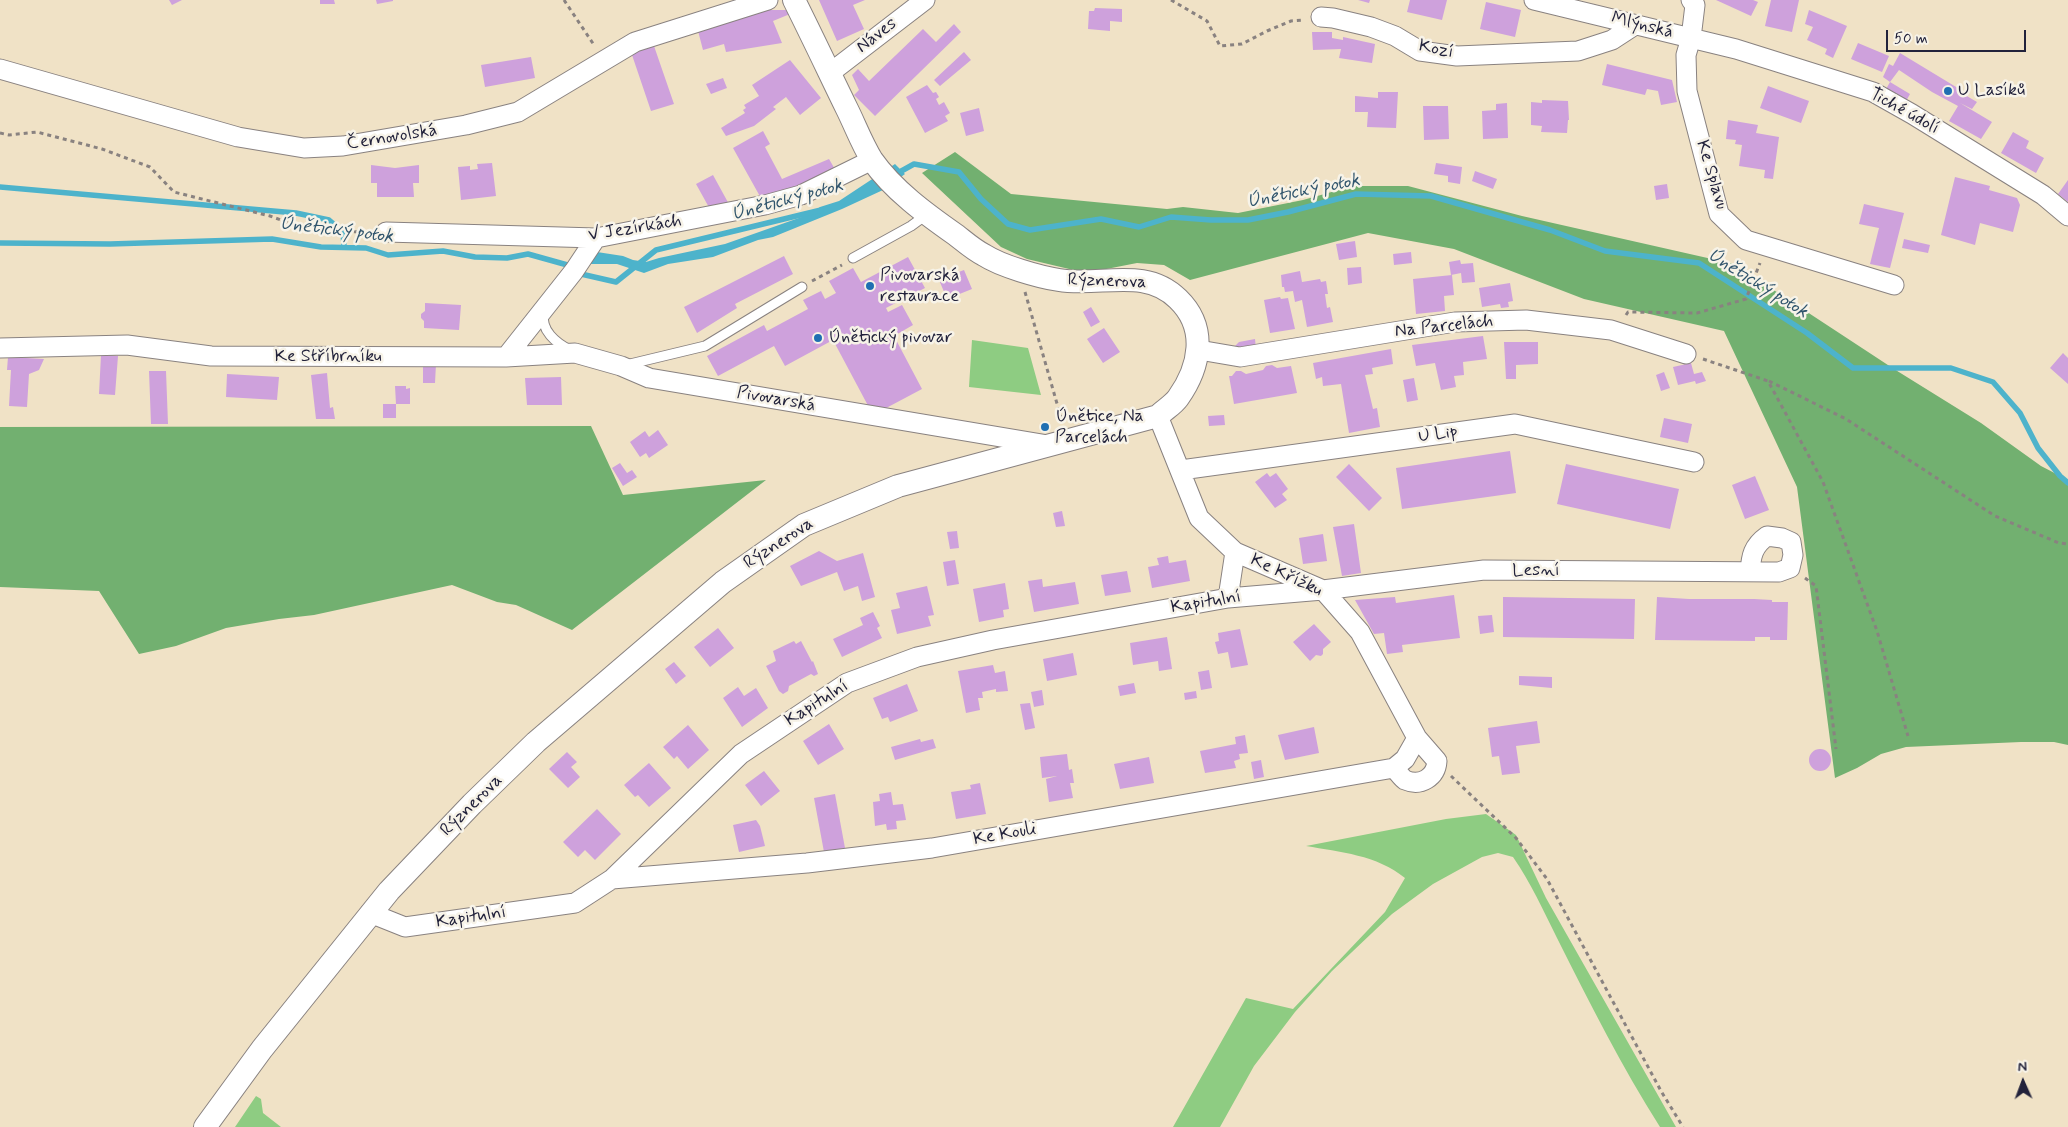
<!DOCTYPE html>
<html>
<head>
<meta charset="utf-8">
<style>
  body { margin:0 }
  #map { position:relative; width:2068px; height:1127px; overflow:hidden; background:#f0e2c6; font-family:Mynerve,sans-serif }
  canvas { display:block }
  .north { position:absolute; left:1998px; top:1057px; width:50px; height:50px; -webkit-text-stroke:4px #f7f3e8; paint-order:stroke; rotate:358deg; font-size:14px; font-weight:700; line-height:20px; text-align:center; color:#22223b }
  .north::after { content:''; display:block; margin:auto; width:18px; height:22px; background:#22223b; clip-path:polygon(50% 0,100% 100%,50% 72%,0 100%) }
  .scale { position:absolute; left:1886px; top:30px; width:140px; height:22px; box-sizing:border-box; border:2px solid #22223b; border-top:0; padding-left:6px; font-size:15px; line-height:18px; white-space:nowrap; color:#22223b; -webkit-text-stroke:4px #f7f3e8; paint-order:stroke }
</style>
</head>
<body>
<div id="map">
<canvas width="2068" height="1127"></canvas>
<div class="north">N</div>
<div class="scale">50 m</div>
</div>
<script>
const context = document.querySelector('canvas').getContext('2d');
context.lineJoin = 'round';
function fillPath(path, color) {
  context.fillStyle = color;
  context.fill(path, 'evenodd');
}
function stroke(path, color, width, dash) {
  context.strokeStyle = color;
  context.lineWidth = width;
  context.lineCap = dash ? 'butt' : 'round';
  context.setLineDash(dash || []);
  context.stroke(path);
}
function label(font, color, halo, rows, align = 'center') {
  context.font = font + ' Mynerve,sans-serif';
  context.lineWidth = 5;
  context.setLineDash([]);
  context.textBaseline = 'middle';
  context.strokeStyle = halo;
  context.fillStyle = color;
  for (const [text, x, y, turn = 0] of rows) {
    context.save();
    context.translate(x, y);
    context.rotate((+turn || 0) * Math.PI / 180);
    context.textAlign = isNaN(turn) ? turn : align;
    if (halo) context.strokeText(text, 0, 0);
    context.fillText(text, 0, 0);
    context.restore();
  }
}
const green = new Path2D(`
  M972,340L1028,348L1041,395L969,387Z
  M1486,814L1516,835L1546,898L1676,1127H1660C1622,1067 1589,1002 1557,938C1543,910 1531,883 1513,857L1498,853L1482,857L1433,884L1392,914L1332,971L1295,1012L1254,1066L1220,1127H1173L1246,998L1293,1009L1385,912L1405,878C1377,855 1340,852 1306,846L1446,819Z
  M256,1096L261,1099L263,1113L281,1127H235Z`);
const forest = new Path2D(`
  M955,152L1011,194L1167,209L1183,207L1238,213L1303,200L1353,186H1408L1522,216L1734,264L1894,369L1981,423L2041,466L2068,480V745L2054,742H2021L1906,747L1881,754L1857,768L1835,778L1797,487L1724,331L1584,299L1454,249L1368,233L1190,280L1164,265L1137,263L1086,273L1027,259L1001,247L922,173Z
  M591,426L623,495L766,480L572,630L516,605L497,602L452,585L314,615L279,619L226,628L176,646L139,654L99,591L0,587V427Z`);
const water = new Path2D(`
  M895,164L905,174L883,190L842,209L773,237L758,240L713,257L668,264L644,273L617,264H589L597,252L623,256L633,260L646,262L659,258L725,244L813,213L820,207L839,201Z`);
const stream = new Path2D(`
  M896,174L914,164L959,172L981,199L1008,224L1030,230L1101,219L1139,227L1171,217L1211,220H1248L1288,212L1356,194L1431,196L1550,230L1605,251L1699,263L1807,333L1853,368H1951L1993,382L2020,413L2038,448L2060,476L2068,483
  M0,187L296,213L329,220L343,232L344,246
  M0,243L110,244L272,239L321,247L366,248L388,255L443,251L475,257L507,258L528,254L571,266L581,274L616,282L656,250L821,210`);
const building = new Path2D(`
  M169,0H182L172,5Z
  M320,0H334L335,4H320Z
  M376,0H393V1L377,4Z
  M819,0H865L853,5L864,29L837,41Z
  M1358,0H1370L1369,3Z
  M1410,0H1447L1442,20L1407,12Z
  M1716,0H1753L1758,2L1751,16Z
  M1771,0H1799L1792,32L1765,26Z
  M1486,2L1521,10L1515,37L1480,29Z
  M1095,8L1122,9V22L1110,21V31L1088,29L1089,11H1094Z
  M768,10H788L790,14L773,21L782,43L726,52L724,44L703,50L698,31L706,27Z
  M1809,10L1847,26L1833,58L1825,54L1827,49L1807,40L1813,27L1805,24Z
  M954,24L961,32L875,116L854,95L859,90L852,75L858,69L869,81L923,29L936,42Z
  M1312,32H1332V38L1343,40V37L1375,44L1372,63L1339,58L1341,49L1313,50Z
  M1858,43L1889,56L1882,72L1851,59Z
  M654,46L674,104L651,111L631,52Z
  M964,52L971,60L940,86L934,80Z
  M1900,53L1966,93L1965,95L1977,102L1972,109L1960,103L1992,122L1981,139L1949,121L1958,106L1932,92L1899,70L1890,82L1883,77L1889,64L1893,66Z
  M531,57L535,78L485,87L481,65Z
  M790,60L821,98L800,115L786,97L773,107L776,109L754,126L726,136L721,128L745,113L743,110L746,108L744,105L759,96L752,85Z
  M1607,64L1672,80L1677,102L1661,105L1658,91L1647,89L1645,95L1602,85Z
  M723,78L727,88L711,94L706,84Z
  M1890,82L1910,94L1905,103L1885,91Z
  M927,85L933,93L936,92L939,97L936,99L939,105L944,102L950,113L945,116L948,121L925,133L906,97Z
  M1768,86L1809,101L1801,123L1760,108Z
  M1378,92H1398L1396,128L1367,127L1368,112H1355V96L1378,98Z
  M1542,100L1568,101L1569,120H1568L1567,133L1541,132L1542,126L1531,125V102L1542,103Z
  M1507,103L1508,138L1483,139L1482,111L1496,110V104Z
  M1423,106H1448L1449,139L1424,140Z
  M979,108L984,131L966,136L960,113Z
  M1728,120L1758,125L1756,133L1779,137L1773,179L1764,178L1765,170L1739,166L1742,145L1735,144L1736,140L1726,139Z
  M763,131L770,144L765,147L782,179L829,159L836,171L762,200L733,148Z
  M2013,132L2029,141L2026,148L2044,158L2036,173L2001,153Z
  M492,163L496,196L461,200L458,167L470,166V170L478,169L477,164Z
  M1436,163L1462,167L1460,184L1448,182V176L1434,174Z
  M371,165L395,168L419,165V183H413L414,197H377V183H371Z
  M1475,171L1497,179L1493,189L1472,181Z
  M713,175L730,206L711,211L696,184Z
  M1955,177L1990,186L1989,190L2017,198L2020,205L2013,232L1980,223L1975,245L1941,235Z
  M2068,180V202L2058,194Z
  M1667,184L1669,198L1656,200L1654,186Z
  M1864,204L1904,213L1890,268L1870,264L1879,228L1859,224Z
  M1904,239L1930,245L1928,253L1902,248Z
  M1355,241L1357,257L1339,260L1336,244Z
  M1411,252L1412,263L1394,265L1393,254Z
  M784,256L793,274L735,304L737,308L697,333L684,307Z
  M908,257L925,288L886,308L888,312L902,305L913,325L894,336L922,389L873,415L833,340L785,366L774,346L718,376L707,356L764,325L767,331L808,309L803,300L821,291L825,299L836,293L829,281L853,268L861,282Z
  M1460,260L1461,264L1473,263L1475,282L1462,283L1461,273L1451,275L1449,262Z
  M1361,267L1362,283L1348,285L1347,268Z
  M949,270L951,275L964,270L972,289L947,299L937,275Z
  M1300,271L1302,282L1320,279L1321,282L1326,281L1328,294H1325L1327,308L1330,307L1333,322L1307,327L1302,300L1295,302L1293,291L1285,292L1284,287H1282L1281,275Z
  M1452,275L1454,295L1444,296L1445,311L1416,314L1413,279Z
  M1510,283L1513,301L1508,302L1509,307L1501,308L1500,304L1482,307L1479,288Z
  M1280,297L1281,299L1288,298L1295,329L1270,333L1264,300Z
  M425,303L461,305L459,330L424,328V321L421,318V314L425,311Z
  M1091,307L1100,322L1091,327L1083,312Z
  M1104,328L1120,352L1103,363L1087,339Z
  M1483,336L1487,359L1463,362L1464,375L1454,376L1456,387L1441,390L1435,363L1416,366L1412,345Z
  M1255,339L1256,349L1240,351L1234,347L1239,342Z
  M1504,342H1538V364L1516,365V379H1506Z
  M1391,349L1393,364L1372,368L1373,374L1365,375L1373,409L1377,408L1380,427L1349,433L1341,384L1323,386L1322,377L1316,379L1313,363Z
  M2063,353L2068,358V384L2050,368Z
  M101,355L118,356L115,395L99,394Z
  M8,357L44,359L39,370L29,374L27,407L9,406L11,370H7Z
  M1691,363L1694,374L1702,372L1706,381L1696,384L1695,381L1678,385L1673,367Z
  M423,364H436L435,383H423Z
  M1272,365L1277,368L1291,366L1297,393L1234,404L1229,376H1232L1236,371H1241L1246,374L1263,370L1266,366Z
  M149,371H166L168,424H151Z
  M1664,372L1670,388L1661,391L1656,375Z
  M327,373L330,408L333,407L335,419H316L311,375Z
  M227,374L279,377L277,400L226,397Z
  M561,377L562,405H527L525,378Z
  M1414,378L1418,400L1407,402L1403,380Z
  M395,386H406V389L410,388V404H396V418H383V404H396Z
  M1224,415L1225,425L1209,426L1208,416Z
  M1664,418L1692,424L1688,443L1660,437Z
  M658,430L668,445L649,458L646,453L640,457L630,442L645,431L649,437Z
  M1510,451L1516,493L1402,509L1396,468Z
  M620,463L627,473L632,470L637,477L623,486L612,468Z
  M1349,464L1382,498L1369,511L1336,477Z
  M1566,464L1679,489L1670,529L1557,504Z
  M1267,473L1270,477L1276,473L1288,489L1282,494L1287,500L1275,508L1255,482Z
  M1755,476L1769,510L1745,519L1732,485Z
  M1062,511L1065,526L1056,527L1053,513Z
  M1354,524L1361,573L1342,576L1333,527Z
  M957,531L959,548L950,549L947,532Z
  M1323,534L1327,561L1303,564L1299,538Z
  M819,551L837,561L863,553L875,597L862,601L858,586L844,591L837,572L801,586L790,566Z
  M1168,556L1169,563L1186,560L1190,581L1152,588L1148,567L1159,565L1157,558Z
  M955,560L959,584L947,586L943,562Z
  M1127,571L1131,592L1105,596L1101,575Z
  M1042,579L1043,587L1075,582L1079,604L1034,612L1028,581Z
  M1005,583L1009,609L1003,610L1004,617L979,622L973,589Z
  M927,586L934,615L928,616L931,626L897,634L891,610L900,608L896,593Z
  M1454,595L1460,638L1402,645L1403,652L1387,654L1384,633L1374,634L1355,600L1395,597L1396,603Z
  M1503,597L1635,599L1634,639L1503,637Z
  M1657,597L1689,599H1754L1772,600V602H1788L1787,640H1770V637H1755V641L1655,640Z
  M873,612L880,626L877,628L882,638L842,657L833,639L863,625L860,618Z
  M1492,615L1494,632L1480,634L1478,616Z
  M1314,624L1331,642L1323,649V654L1321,656L1316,655L1310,661L1293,642Z
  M718,628L734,648L710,667L694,647Z
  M1240,629L1248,665L1231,668L1228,652L1218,654L1215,642L1219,641L1218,633Z
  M1167,637L1172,669L1159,671L1158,661L1133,665L1130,643Z
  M794,641L796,644L801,641L812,662L813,661L818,674L814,676L811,674L789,686L788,691L783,694L779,691L766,666L776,661L773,651Z
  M1073,653L1077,675L1047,681L1043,659Z
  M674,662L686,676L676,684L665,669Z
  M993,665L995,673L1005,671L1008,691L996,692V689L982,692L983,698H978L980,710L966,713L958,671Z
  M1209,670L1212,688L1201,690L1198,672Z
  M1519,676L1552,677V688L1519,685Z
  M1134,683L1136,693L1120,696L1118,686Z
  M907,684L918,711L890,722L888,717L882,719L873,698Z
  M738,687L744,696L756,688L768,708L742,727L723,698Z
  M1042,690L1044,705L1034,707L1031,692Z
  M1196,691L1197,698L1185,700L1184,693Z
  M1030,703L1035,728L1025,730L1020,704Z
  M1537,721L1540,743L1516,746L1520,773L1502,775L1499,756L1492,757L1488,728Z
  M829,724L844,749L818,765L803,741Z
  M688,725L709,750L688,769L677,756L674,759L663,747Z
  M1314,727L1319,753L1285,760L1278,735Z
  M1245,735L1248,753L1239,754L1240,759L1234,761L1236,768L1205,773L1200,751L1236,744L1235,737Z
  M920,739L921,742L933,739L936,748L895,760L891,747Z
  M1809 760a11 11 0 1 1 22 0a11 11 0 1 1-22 0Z
  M567,752L577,762L571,767L580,777L568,788L549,769Z
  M1067,754L1069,770L1072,769L1074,783H1070L1073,798L1049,802L1046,779L1057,776L1042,778L1040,757Z
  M1149,757L1154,783L1120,789L1114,764Z
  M1261,760L1264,777L1254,779L1251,762Z
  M649,763L671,788L649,807L638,795L635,797L624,785Z
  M764,771L780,791L761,806L745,785Z
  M980,783L986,814L956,819L951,792L971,789L970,785Z
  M891,792L893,805L903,804L906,820L896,821L897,829L887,830L886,824L875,826L873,802L880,801L879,794Z
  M835,794L845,848L824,852L814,798Z
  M597,809L621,834L595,860L585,850L578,857L563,842Z
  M756,820L760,826L765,846L739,852L733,825Z`);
const path = new Path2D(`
  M564,0L594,45
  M1171,0L1207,21L1220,46L1242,44L1267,31L1291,21L1304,20
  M0,133L9,135L37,132L102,149L150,167L174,192L270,216L311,231L370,232
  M812,281L842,265
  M1025,292L1062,421
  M1626,315L1628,312L1697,313L1746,299L1760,263
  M1703,359L1768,381L1823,482L1877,631L1908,736
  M1769,381L1846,419L1995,516L2059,543L2068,544
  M1805,578L1816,586L1836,749
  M1451,776L1516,838L1547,879L1661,1091L1683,1127`);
const service = new Path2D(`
  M853,258L911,226L926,215
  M544,313C540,330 556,343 570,350
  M626,365L705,346L802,287`);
const minor = new Path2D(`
  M1534,0L1736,49L1873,92L1912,114L2043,195L2068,216
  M1691,0L1695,5L1691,38L1686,55L1687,91L1719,214L1746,240L1894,285
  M1321,17L1333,18L1371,27L1395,36L1420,51L1457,56L1578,51L1612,40L1635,25
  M0,69L238,137L304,148L343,146L466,125L518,112L635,42L768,0
  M830,73L925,0
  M386,232L596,238L765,205L801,195L872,160
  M0,348L127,345L211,356L506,357L575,353L621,366L649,378L1048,445
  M1199,350L1240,357L1455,322L1526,320L1611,330L1686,354
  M506,357L574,271L596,238
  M1181,470L1515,424L1694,462
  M1228,598L1235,552
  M1394,768L1405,759L1417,738
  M612,879L807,863L932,848L1394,768C1397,771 1402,778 1405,780C1421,787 1436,777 1437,761L1417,738L1360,632L1323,590L1235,552L1199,518L1158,416
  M370,913L405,927L575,903L612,879L741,754L847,683L917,657L993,640L1228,598L1323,590L1484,570L1779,572L1790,568L1793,555L1791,542L1782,538L1767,536C1753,546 1751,556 1750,572`);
const tertiary = new Path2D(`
  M205,1127L262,1049L389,891L472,804L536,742L723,582L804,525L898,486L1158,416C1164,410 1173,405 1178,398C1200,367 1208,328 1178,299C1145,266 1100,287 1059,280C1039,277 1001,266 984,255C974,250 965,242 956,235C926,214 893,190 872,160C862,144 855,125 847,109C829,72 812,36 794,0`);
const markers = [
  [1948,91,5,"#1f6fb2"],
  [870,286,5,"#1f6fb2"],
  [818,338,5,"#1f6fb2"],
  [1045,427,5,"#1f6fb2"]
];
const streetNames = [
  ["Mlýnská",1642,26,14],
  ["Náves",877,36,-38],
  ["Kozí",1436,50,12],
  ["Tiché údolí",1904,112,29],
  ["Černovolská",392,138,-9],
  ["Ke Splavu",1711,175,73],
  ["V Jezírkách",635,229,-9],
  ["Rýznerova",1107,282,2],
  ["Na Parcelách",1444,327,-6],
  ["Ke Stříbrníku",328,357],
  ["Pivovarská",776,400,10],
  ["U Lip",1438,435,-8],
  ["Rýznerova",779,544,-33],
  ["Lesní",1536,571],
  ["Ke Křížku",1286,576,25],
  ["Kapitulní",1206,603,-9],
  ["Kapitulní",817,704,-32],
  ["Rýznerova",472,806,-45],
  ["Ke Kouli",1005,835,-10],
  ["Kapitulní",471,918,-8]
];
const poiNames = [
  ["U Lasíků",1958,91],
  ["Pivovarská",880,276],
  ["restaurace",880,297],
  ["Únětický pivovar",828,338],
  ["Únětice, Na",1055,417],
  ["Parcelách",1055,438]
];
const waterNames = [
  ["Únětický potok",1303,192,-11],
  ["Únětický potok",787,201,-15],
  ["Únětický potok",336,231,7],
  ["Únětický potok",1757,284,32]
];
fillPath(green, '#8ecc82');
fillPath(forest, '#72b070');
fillPath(water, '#4db3cb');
stroke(stream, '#4db3cb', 5.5);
fillPath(building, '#cea1dc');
stroke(service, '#898280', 11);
stroke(minor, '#898280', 21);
stroke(tertiary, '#898280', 24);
stroke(path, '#898280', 3, [4, 4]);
stroke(service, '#fff', 9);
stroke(minor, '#fff', 19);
stroke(tertiary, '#fff', 22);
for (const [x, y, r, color] of markers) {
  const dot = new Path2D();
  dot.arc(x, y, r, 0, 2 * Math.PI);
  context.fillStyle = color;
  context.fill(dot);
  stroke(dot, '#f7f3e8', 2);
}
label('18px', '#22223b', '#f7f3e8', streetNames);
label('18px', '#22223b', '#f7f3e8', poiNames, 'left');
label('italic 19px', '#31556d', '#f7f3e8', waterNames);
</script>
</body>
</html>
